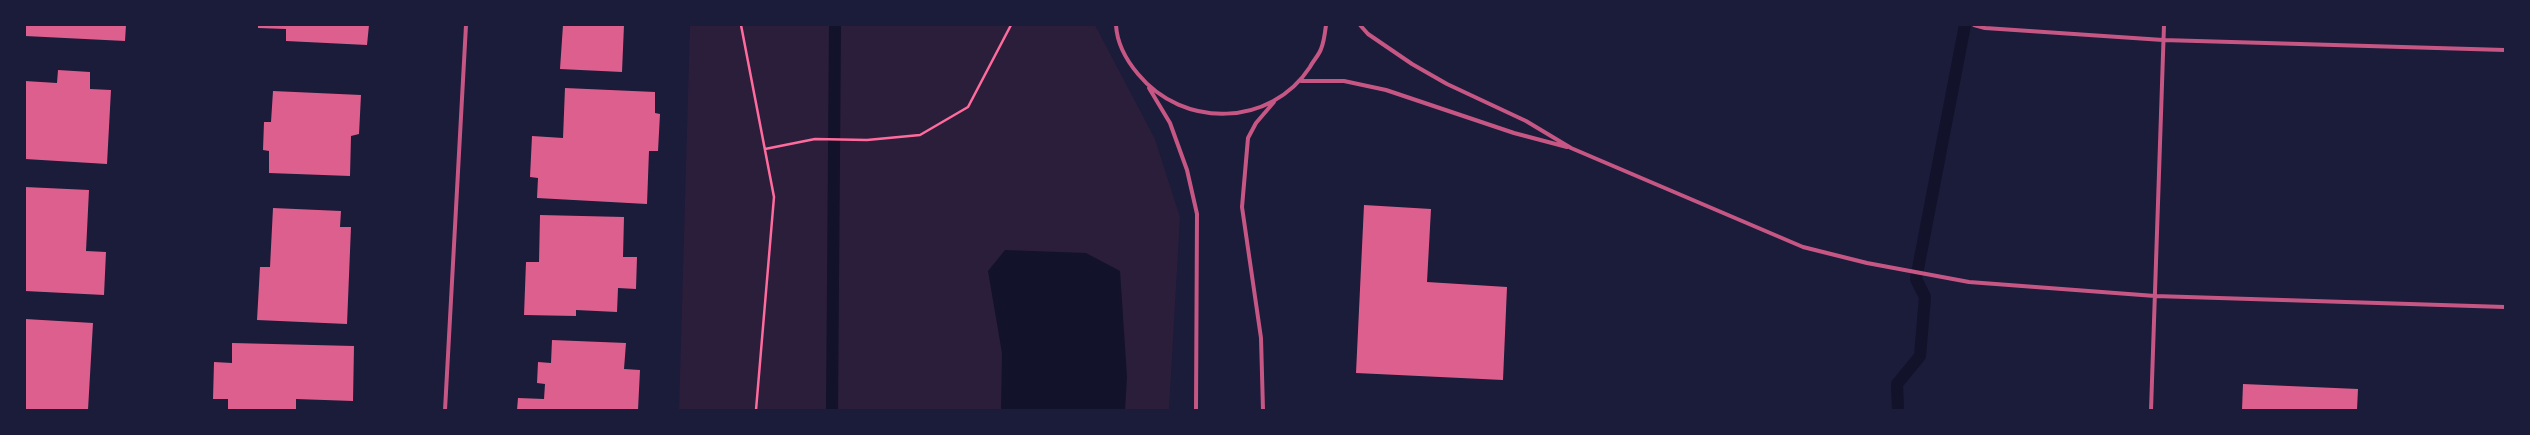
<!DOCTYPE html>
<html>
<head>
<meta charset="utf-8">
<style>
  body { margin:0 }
  #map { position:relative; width:2530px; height:435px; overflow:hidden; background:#1b1b3a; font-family:Arial,sans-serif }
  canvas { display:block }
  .frame { position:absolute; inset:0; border:26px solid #1b1b3a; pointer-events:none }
</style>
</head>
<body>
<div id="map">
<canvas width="2530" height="435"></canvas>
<div class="frame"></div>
</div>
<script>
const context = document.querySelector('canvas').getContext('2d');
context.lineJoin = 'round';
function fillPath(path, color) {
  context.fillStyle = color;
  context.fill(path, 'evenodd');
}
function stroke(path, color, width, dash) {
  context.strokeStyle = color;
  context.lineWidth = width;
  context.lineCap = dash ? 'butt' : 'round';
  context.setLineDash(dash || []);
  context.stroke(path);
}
const green = new Path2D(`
  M690,25H1095L1155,139L1180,217L1169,410H679Z`);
const water = new Path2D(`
  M1005,250L1086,253L1120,271L1127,377L1125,410H1001L1002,353L988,271Z`);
const stream = new Path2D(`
  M832,410L835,25
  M1898,410L1897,384L1920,356L1925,297L1916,279L1965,25`);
const building = new Path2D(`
  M25,25H126L125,41L25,36Z
  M258,25H369L367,45L286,41V29L258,28Z
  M563,25H624L622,72L560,69Z
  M58,70L90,72V89L111,90L107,164L25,159V81L57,83Z
  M565,88L655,92V113L660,114L658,151H649L647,204L537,198L538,178L530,177L532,136L563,138Z
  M273,91L361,95L359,134L351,136L350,176L269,173V151L263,150L264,122H271Z
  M25,187L89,190L86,251L106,252L104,295L25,291Z
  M1364,205L1431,209L1427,282L1507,287L1503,380L1356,373Z
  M273,208L341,211L340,227H351L347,324L257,320L260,267H270Z
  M540,215L624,217L623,257H637L636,289L618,288L617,312L576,310V316L524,315L526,262H539Z
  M25,319L93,323L88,410H25Z
  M552,340L626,343L624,369L640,370L638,410H517L518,398L544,399L545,384L537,383L538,362L551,363Z
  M232,343L354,346L353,401L296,399V410H228V399H213L214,362L232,363Z
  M2243,384L2358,389L2357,410H2242Z`);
const path = new Path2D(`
  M741,25L774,197L756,410
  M765,149L815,139L867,140L920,135L968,107L1011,25`);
const minor = new Path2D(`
  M1116,25C1117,43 1127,61 1138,74C1183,129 1271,127 1310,67C1313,61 1319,55 1321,49C1324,42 1325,33 1326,25
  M1360,25L1368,34L1412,64L1447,84L1526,121L1571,148L1803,247L1867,263L1969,282L2155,296L2505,307
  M1974,25L1985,28L2163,40L2505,50
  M1301,81H1344L1386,90L1514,133L1567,147
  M1149,88L1170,123L1187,170L1197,214L1196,410
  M445,410L466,25
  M1263,410L1261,338L1242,207L1248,138L1256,123L1274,102
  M2151,410L2164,25`);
fillPath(green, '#2a1e3b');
fillPath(water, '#12122b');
stroke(stream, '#12122b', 12);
fillPath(building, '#dd5f8e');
stroke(path, '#ff6b9d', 2.5);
stroke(minor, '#c65784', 4);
</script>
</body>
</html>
